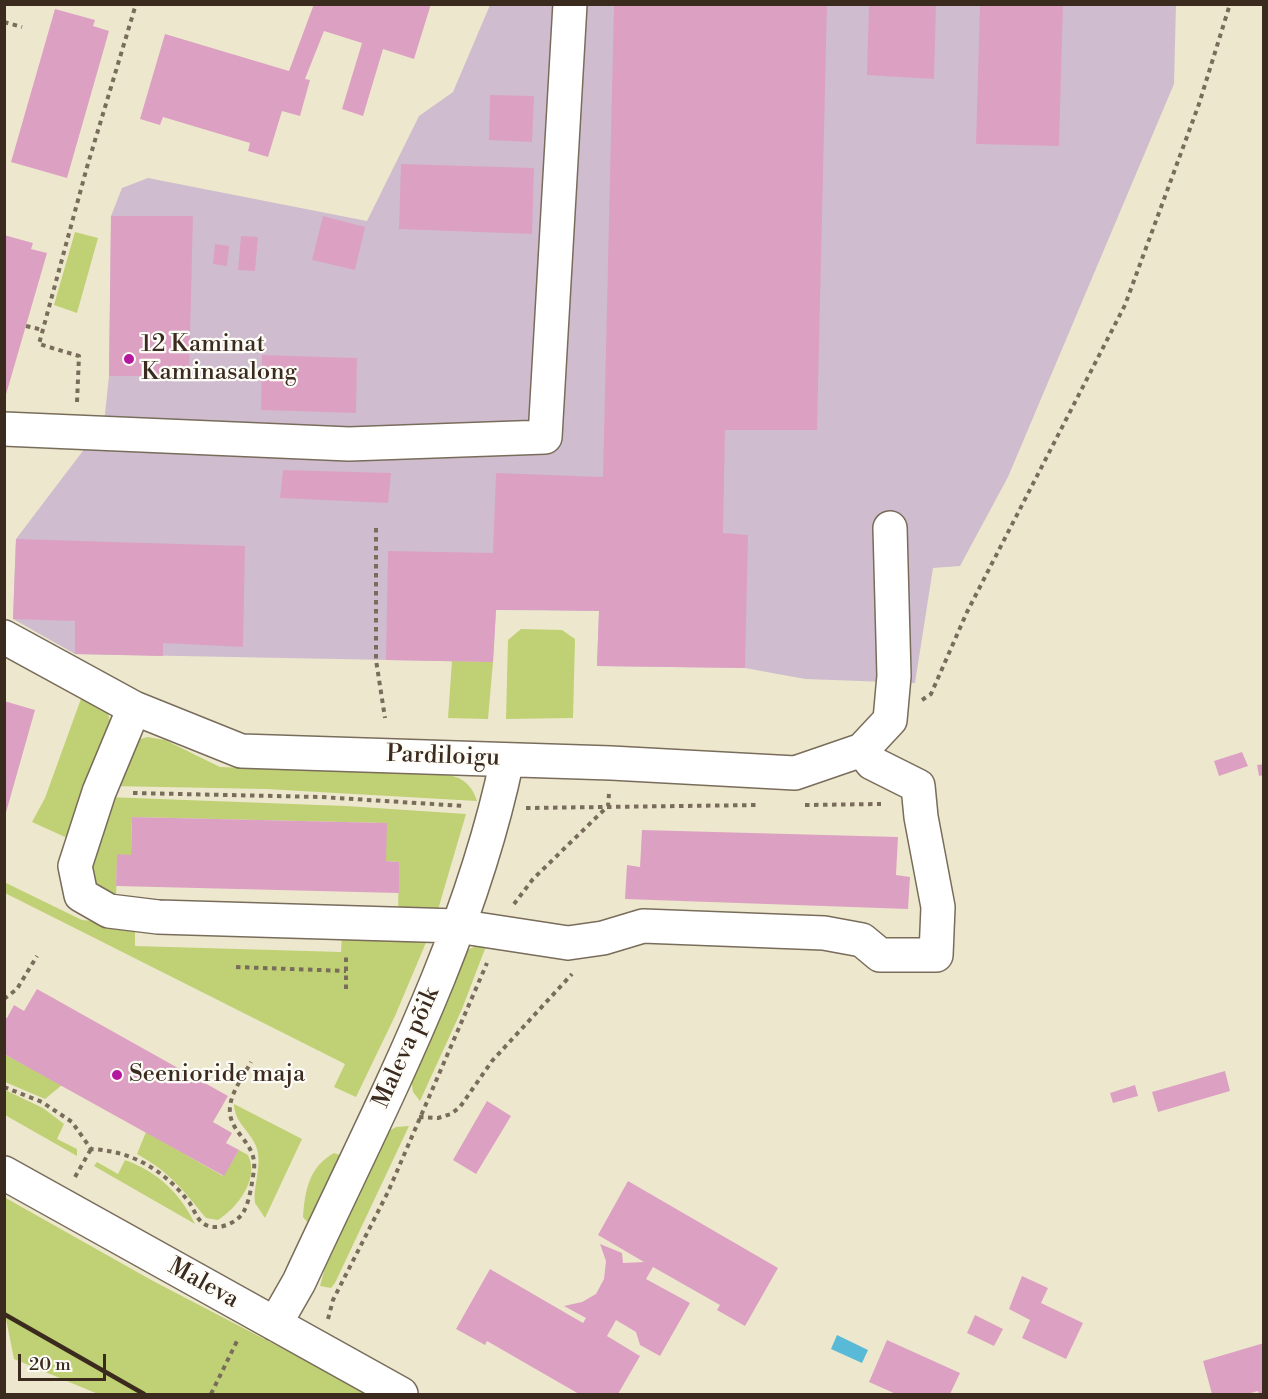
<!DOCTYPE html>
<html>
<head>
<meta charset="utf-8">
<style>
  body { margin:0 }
  #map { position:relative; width:1268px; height:1399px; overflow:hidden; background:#ede8cd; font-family:"Libre Bodoni",serif }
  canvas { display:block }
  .frame { position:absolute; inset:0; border:6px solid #3b2a1e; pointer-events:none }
  .scale { position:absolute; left:18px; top:1354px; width:88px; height:27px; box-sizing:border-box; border:3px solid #3b2a1e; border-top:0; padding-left:8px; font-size:18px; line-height:21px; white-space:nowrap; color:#3b2a1e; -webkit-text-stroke:4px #fdfcf7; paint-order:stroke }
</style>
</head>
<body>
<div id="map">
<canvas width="1268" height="1399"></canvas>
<div class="frame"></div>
<div class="scale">20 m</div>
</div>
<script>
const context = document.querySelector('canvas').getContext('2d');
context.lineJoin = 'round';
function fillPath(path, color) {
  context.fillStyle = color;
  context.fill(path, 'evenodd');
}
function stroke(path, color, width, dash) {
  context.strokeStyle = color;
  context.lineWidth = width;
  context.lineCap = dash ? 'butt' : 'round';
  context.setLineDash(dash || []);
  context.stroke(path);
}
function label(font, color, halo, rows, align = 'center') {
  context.font = font + ' "Libre Bodoni",serif';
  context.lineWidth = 4.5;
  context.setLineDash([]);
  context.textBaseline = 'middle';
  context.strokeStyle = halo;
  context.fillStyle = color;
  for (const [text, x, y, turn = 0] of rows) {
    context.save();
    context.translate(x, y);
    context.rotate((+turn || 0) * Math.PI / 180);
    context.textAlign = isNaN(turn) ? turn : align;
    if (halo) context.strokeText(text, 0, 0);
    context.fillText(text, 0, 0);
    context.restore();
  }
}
const industrial = new Path2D(`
  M490,5H1176L1174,84L1008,477L960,566L933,568L915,683L805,679L745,668L597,666L599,611L496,610L493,662L75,654L13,619L16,539L104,423L109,376L111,216L122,188L148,178L367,221L419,116L453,92Z`);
const green = new Path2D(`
  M75,232L98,238L77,313L54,305Z
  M521,629L562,630L575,639L573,718L506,719L508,640Z
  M452,661L493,662L488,719L448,718Z
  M82,696L107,710L112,728L70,835L65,837L32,822L45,798Z
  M147,737L165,740L220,767L449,775C464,778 473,787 477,801L266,789L111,786L137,740Z
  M106,797L346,806L466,814L437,913L398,915L399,862L386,861V823L132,817L131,855H117L116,903L83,875Z
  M4,882L82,920L135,925V946L341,952L342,934L430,933L395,1016L356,1097L334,1087L345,1064L5,893Z
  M488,941L462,1009L420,1101L413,1092L411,1079L467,950Z
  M4,1054L62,1085L45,1099L5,1082Z
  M5,1090L43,1108L64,1124L57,1139L77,1149V1156L5,1115Z
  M234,1104L302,1139L265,1218L255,1203C253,1185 263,1164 256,1146C250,1131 234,1122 234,1104Z
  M409,1126L335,1283L331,1288L320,1286L329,1253L385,1133L396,1127Z
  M146,1132L223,1176L239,1150L248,1155C260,1179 237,1208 218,1220L206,1218C182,1189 172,1174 137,1154Z
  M334,1153L340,1155L309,1224L303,1217C305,1190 309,1167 334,1153Z
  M125,1160C158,1172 180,1193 195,1224L94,1166L97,1162L118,1174Z
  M4,1197L153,1281L370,1394H98L14,1359L5,1314Z`);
const water = new Path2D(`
  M837,1335L868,1350L862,1363L831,1349Z`);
const building = new Path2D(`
  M314,4H431L414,59L383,49L363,116L342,109L362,43L324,31L305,79L310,80L300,116L282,111L268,157L248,151L250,143L163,117L160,125L140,119L165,34L289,71Z
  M614,4H827L817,430H725L723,533L748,535L745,668L597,666L599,611L545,610H496L493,662L386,660L388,551L493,553L496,473L603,477Z
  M869,4H936L934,79L867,75Z
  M980,4H1063L1059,146L976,144Z
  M55,9L95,20L93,26L109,31L67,178L11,162Z
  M490,95L534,96L532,142L489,140Z
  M401,164L534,168L532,234L399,229Z
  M111,216H193L189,376H109Z
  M323,216L365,227L355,270L312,260Z
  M4,235L33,243L31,249L47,253L5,398Z
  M241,236L258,237L255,271L238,270Z
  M215,244L229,246L227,266L213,264Z
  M262,355L357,358L356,413L261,410Z
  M283,470L391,473L388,503L280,498Z
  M16,539L245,546L243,647L163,643V656L75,654V621L13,619Z
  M4,701L35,710L5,816H4Z
  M1242,752L1248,766L1219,776L1214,761Z
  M1264,764V775L1259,776L1257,765Z
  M132,817L387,823L386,861L399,862V893L116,886L117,854L131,855Z
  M642,830L898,837L896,875L910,877L908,909L625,899L627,865L640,867Z
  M37,989L228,1096L213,1122L232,1133L226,1143L239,1150L224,1176L4,1054V1017L7,1018L14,1005L24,1011Z
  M1225,1071L1230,1091L1158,1112L1152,1092Z
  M1135,1085L1138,1096L1113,1103L1110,1093Z
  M487,1101L511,1116L476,1174L453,1160Z
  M628,1181L778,1268L745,1326L717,1310L720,1305L653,1267L646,1279L690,1303L660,1356L640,1345L636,1332L616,1320L607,1336L640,1356L618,1394H579L487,1341L485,1345L456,1329L490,1269L583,1323L586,1318L564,1306L582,1302L596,1294L604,1279L606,1261L600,1244L622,1253L623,1263L644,1262L598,1235Z
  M1022,1276L1048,1288L1041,1303L1083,1323L1066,1359L1022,1338L1030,1320L1009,1309Z
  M975,1315L1003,1329L994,1346L967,1333Z
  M887,1340L960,1373L950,1394H896L869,1382Z
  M1264,1343V1394H1259L1258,1391L1247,1394H1212L1203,1361Z`);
const path = new Path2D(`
  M4,22L22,27
  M26,326L43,330
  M77,402L79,356L39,344L87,167L136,4
  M376,528V660L385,718
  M922,700L931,694L967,612L1125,305L1199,104L1230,4
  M133,793L321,797L464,806
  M805,805L881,804
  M526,808L758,805
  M514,904L533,879L608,806L609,794
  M236,967L346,971
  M346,989V954
  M4,999L17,989L37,956
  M4,1087L42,1102L72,1122L91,1149C132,1151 164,1170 189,1202C194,1209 197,1220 204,1224C217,1232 238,1223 244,1211C250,1200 252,1182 254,1170C257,1143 232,1135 230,1113C228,1096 243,1077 251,1062
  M419,1117L438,1118L451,1114L460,1107L492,1061L572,974
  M75,1177L91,1149
  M328,1319L333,1300L388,1192L487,963
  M211,1394L238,1339`);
const minor = new Path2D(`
  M4,429L349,444L545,437L570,4
  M4,637L134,708L241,751L611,763L795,773L862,750L890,720L894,676L890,528
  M134,708L99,792L75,866L81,895L109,911L158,917L457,926L568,943L603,938L643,926L824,933L862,940L880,955H936L938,907L921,817L918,786L872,763L862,750
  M4,1173L401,1394
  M275,1324L299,1282C377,1113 469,943 507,760`);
const rail = new Path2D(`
  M4,1314L144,1394`);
const markers = [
  [129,359,6,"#b5179e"],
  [117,1075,6,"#b5179e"]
];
const poiNames = [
  ["12 Kaminat",141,345],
  ["Kaminasalong",141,373],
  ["Seenioride maja",129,1075]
];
const streetNames = [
  ["Pardiloigu",443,757,2],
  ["Maleva põik",407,1048,-66],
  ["Maleva",203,1284,29]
];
fillPath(industrial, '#cfbdcf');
fillPath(green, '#bfd174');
fillPath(water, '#59bad7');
fillPath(building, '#dca1c2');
stroke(minor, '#796c5b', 36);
stroke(path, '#796c5b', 4, [4.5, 4.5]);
stroke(minor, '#fff', 33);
stroke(rail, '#3b2a1e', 4.5);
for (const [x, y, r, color] of markers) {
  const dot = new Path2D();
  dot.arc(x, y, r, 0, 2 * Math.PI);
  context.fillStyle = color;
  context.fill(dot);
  stroke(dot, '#fdfcf7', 2);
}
label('24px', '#3b2a1e', '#fdfcf7', poiNames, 'left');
label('24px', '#3b2a1e', '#fdfcf7', streetNames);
</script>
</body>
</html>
